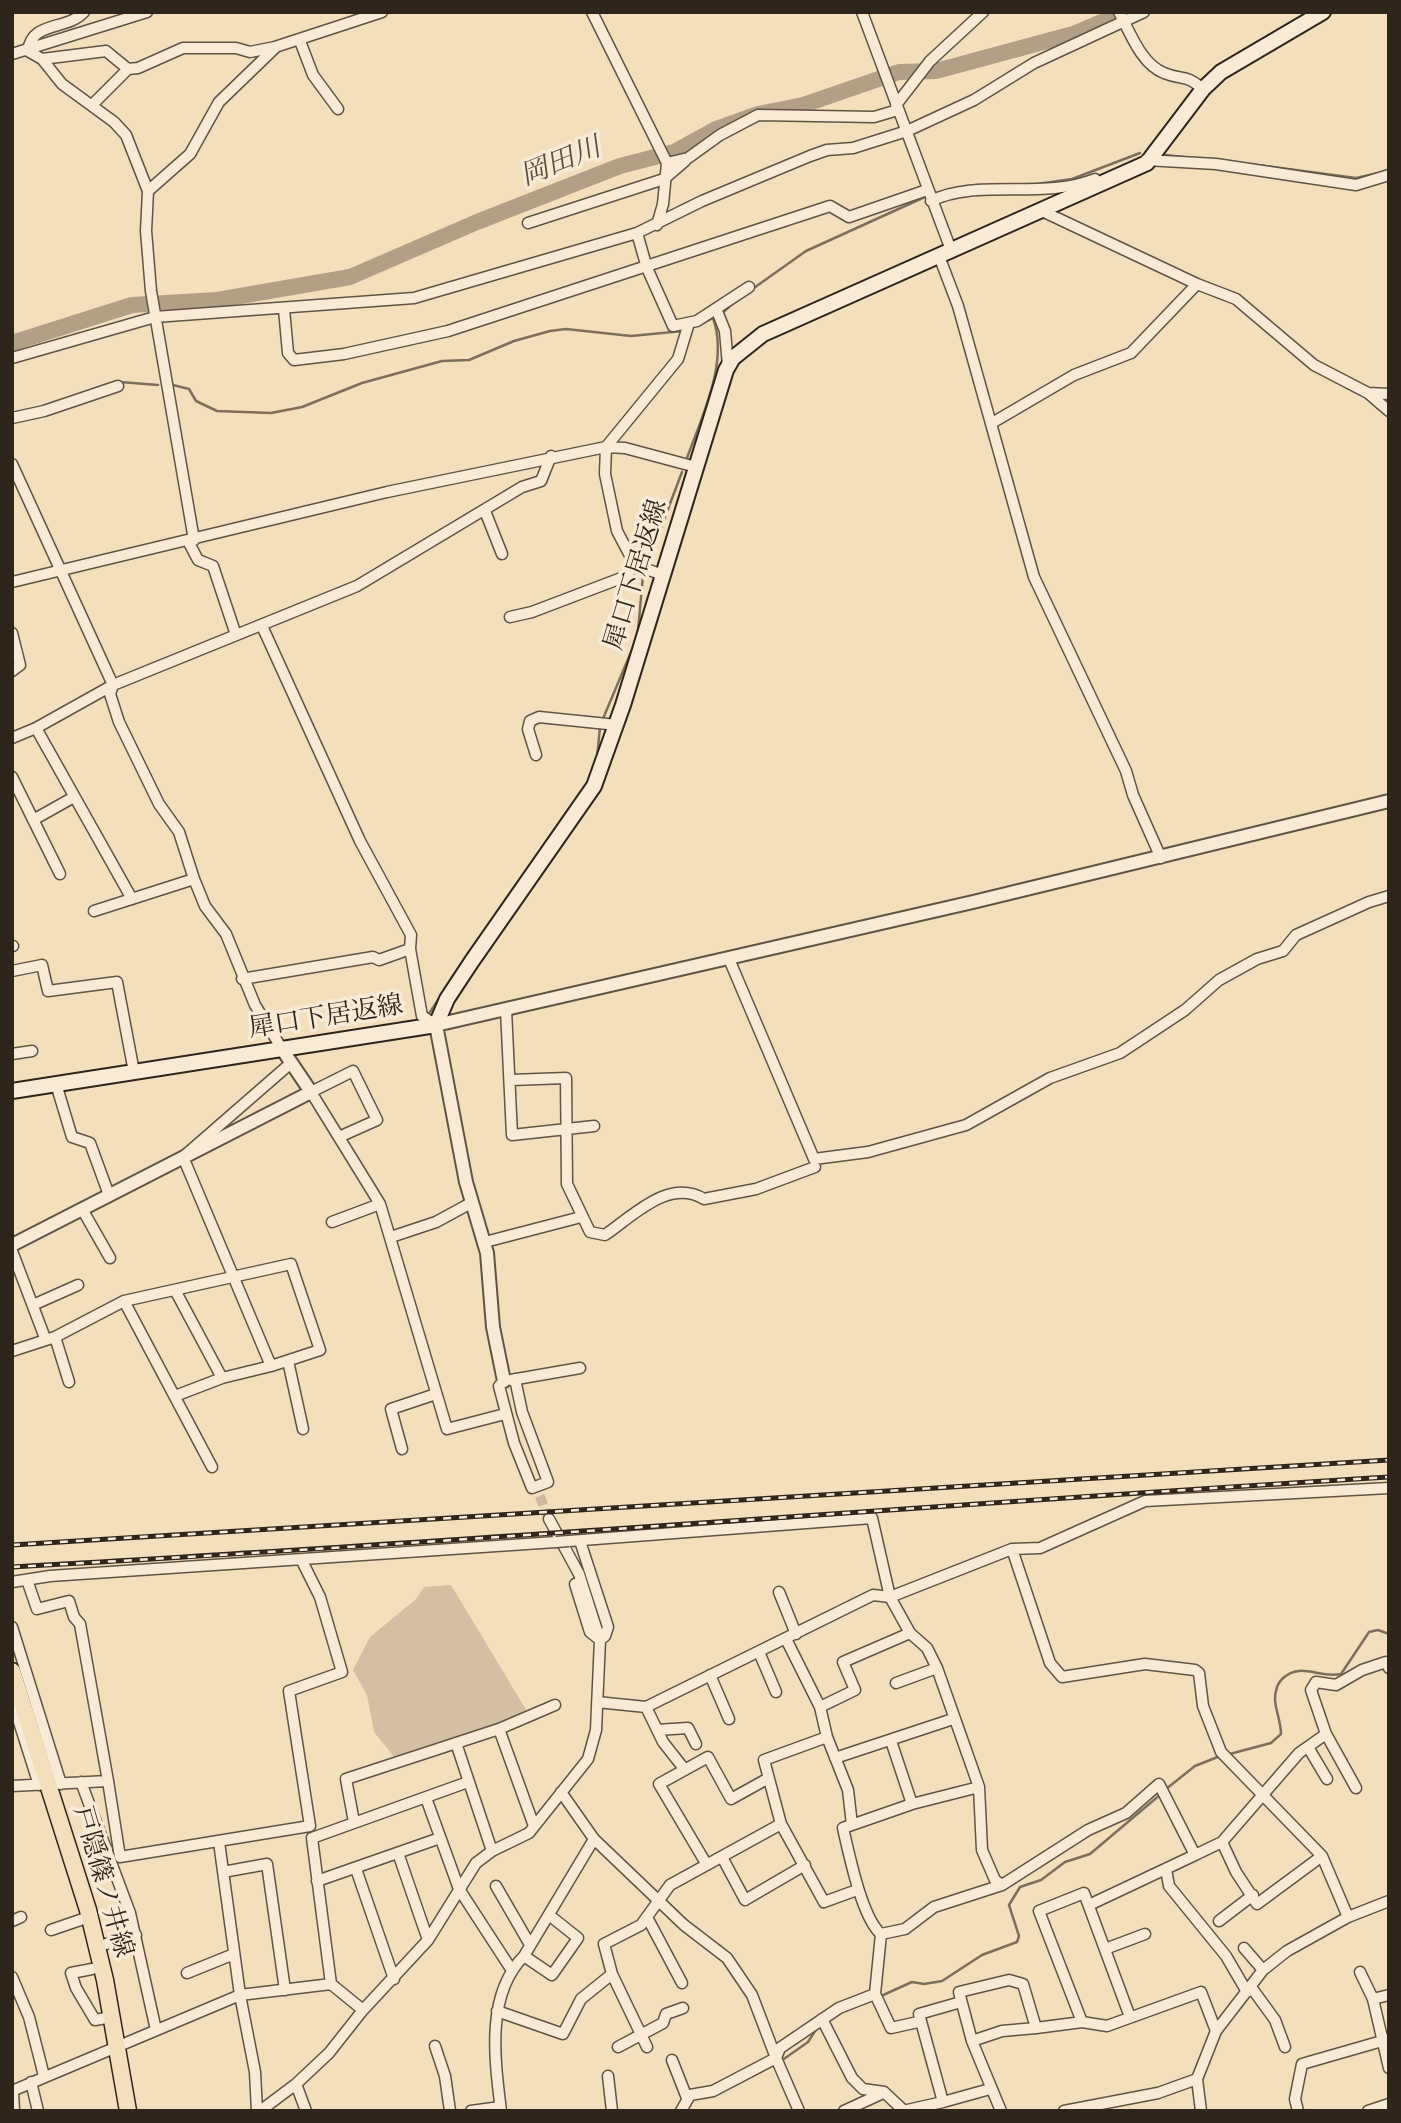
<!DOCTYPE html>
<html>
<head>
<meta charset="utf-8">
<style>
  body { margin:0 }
  #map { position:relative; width:1401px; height:2123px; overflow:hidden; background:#f4dfbd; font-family:"IM FELL French Canon",serif }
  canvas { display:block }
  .frame { position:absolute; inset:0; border:14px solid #30251a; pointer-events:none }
</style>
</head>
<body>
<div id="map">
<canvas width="1401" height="2123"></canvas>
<div class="frame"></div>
</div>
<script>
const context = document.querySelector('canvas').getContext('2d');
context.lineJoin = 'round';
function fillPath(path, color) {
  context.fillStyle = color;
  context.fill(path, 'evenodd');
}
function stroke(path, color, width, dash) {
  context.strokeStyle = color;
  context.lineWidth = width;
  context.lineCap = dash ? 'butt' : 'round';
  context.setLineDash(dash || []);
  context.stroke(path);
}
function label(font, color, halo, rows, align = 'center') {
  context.font = font + ' "IM FELL French Canon","Noto Serif JP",serif';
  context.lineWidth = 7;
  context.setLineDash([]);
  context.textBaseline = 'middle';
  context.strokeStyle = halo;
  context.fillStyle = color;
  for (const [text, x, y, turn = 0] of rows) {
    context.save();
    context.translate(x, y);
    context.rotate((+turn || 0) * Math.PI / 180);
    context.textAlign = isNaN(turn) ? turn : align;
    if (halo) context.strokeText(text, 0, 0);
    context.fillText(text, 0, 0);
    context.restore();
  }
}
const green = new Path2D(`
  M451,1585L528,1713L395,1758L374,1732L367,1695L353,1670L370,1637L416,1599L424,1587Z`);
const stream = new Path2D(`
  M1165,155L1191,158
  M1250,164L1356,178L1379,173
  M1030,185L1072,179L1140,153
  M933,194L957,188
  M751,290L806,251L927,196
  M721,314L737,300
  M702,323L715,317
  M120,382L158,385
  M173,385L189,389L196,401L217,411L271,413L302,407L362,383L442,361L469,360L514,341L550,331L566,329L631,336L683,331
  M687,458C702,416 729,362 713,318
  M602,721L634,645L638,631L643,575L682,472
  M597,758L600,727
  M444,991L472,950
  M428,1015L440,997
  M1226,1755L1271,1743L1281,1734C1281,1722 1276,1712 1275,1700C1275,1693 1277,1684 1282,1679C1301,1661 1319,1679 1341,1674L1369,1632L1378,1630L1389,1634
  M1166,1789L1195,1766L1220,1756
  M881,1996L912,1982L924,1984L942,1981L982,1955L1017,1942L1019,1936L1009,1905L1020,1887L1041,1880L1065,1862L1090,1854L1161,1794
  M781,2061L808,2042L817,2028
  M729,2088L776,2064`);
const river = new Path2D(`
  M12,343L132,305L217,300L350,277L477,222L620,166L674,152L716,129L758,114L803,105L899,72L936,71L1073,34L1125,12`);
const minorTunnel = new Path2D(`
  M534,1482L549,1519`);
const minor = new Path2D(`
  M592,12L667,163L663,204L657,225
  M862,12L951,250
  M1119,12C1130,32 1141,64 1164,73C1183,81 1184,73 1203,89
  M300,41L313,75L338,109
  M28,51L42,59L62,84L114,122L126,135L148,191L146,231L151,291L194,540
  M28,51C32,20 67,31 84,12
  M12,54L147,12
  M42,59L106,51L128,69
  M92,105L128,69L138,68L183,48H236L250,52L275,47L382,12
  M896,105L930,61L983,12
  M1146,160L1216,164L1356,185L1389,175
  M667,163L688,158L720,135L758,115L874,117L898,110
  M148,191L190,154L219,102L275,48
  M931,201C976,178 1044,200 1095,179
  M1042,211L1197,284L1236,299L1314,365L1368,393L1389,411
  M528,223L664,179L685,161
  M637,233L647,268L673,326L697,321L749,287
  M939,256L958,306L1034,577L1126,771L1133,795L1161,858
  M284,309L288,353L294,360L344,354L448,331L830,206L849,217L927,190
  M717,311L725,331L728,366
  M12,358L155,317L414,298L637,233L702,201L810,156L827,150L853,148L907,131L974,100L1034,63L1144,12
  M1368,393L1389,394
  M12,418L44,411L118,386
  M992,423L1074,375L1131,353L1197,284
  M12,464L113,685L110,694L119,722L159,804L179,832L194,879
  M485,511L502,554
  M188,541L198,560L213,566L236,635
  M663,575L635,565L617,531L605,474L606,447L678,359L689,323
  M12,582L387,492L606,447L625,448L696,467
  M510,617L532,612L624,577L635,565
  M262,626L360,841L411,935L410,949L422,1016L436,1025
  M12,633L20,665L12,671
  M36,728L132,899
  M12,738L36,728L113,685L357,586L522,487L541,481L551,456
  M536,755L528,729L530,721L539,717L617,725
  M12,777L60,874
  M33,820L74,797
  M94,911L194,879L205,906L226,934L255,1005L282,1049
  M12,946H13
  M729,959L814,1159L868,1152L966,1125L1050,1078L1120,1053L1185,1010L1219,980L1257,959L1283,951L1296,935L1369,902L1389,896
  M12,971L42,965L48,991L117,982L134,1072
  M242,979L373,957L379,960L410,949
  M506,1010L512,1135L594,1126
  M12,1054L32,1051
  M511,1080L566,1078L567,1184L590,1232L605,1235C634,1215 669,1178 704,1199L756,1189L815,1167
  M56,1084L72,1137L90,1143L109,1195
  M339,1137L377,1120L353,1071L311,1092L380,1204L447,1429L505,1414
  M82,1209L110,1258
  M332,1222L380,1204
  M391,1237L436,1222L471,1203
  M485,1242L581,1217
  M12,1251L45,1338
  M175,1290L222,1378
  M124,1301L212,1467
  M33,1305L78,1285
  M55,1337L69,1382
  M12,1351L55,1337L124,1301L291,1264L320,1350L271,1366L183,1157L291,1063
  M288,1361L303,1429
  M511,1380L580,1368
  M504,1381L499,1386L514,1443L532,1488L548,1482L522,1412L515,1379
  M175,1396L222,1378L271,1366
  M402,1449L391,1409L436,1394
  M569,1541L872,1518L890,1597L910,1633L927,1648L937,1668L979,1787L982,1850L995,1880L1002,1885
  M1012,1549L1050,1663L1062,1677L1145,1664L1195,1670L1199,1673L1203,1706L1221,1752L1322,1856L1348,1917
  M27,1580L37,1609L69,1601L74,1617L80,1624L108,1781
  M12,1582L50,1576L556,1542
  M575,1584L590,1632L600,1640L605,1636L608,1627L580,1541
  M779,1592L796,1634
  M12,1627L61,1784
  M786,1639L820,1707L827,1737L848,1790L852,1825
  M759,1652L776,1692
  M710,1675L729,1719
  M896,1683L937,1668
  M12,1700L39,1785
  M597,1702L646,1707L873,1595L890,1597L1012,1549L1040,1548L1145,1501L1389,1488
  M646,1707L663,1742L685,1770
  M820,1707L855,1690L843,1662L910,1633
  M499,1729L534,1826
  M657,1730L688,1728L696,1744
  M891,1741L912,1804
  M456,1743L492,1851
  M1308,1747L1327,1779
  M835,1758L953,1719
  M81,1782L130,1913L156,2030
  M12,1786L108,1781L120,1857L310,1826L289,1691L342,1672L320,1597L302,1561
  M1356,1788L1326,1734L1311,1690L1316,1682L1336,1685L1362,1670L1386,1662L1389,1668
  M561,1792L594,1839L684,1925L727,1958L752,1995L776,2058L713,2091L690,2095L681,2111
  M426,1798L459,1889L511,1969
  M354,1822L346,1779L499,1729L555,1705
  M781,1824L824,1902L857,1890
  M219,1842L240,1995L255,2072L257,2111
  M398,1853L428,1940
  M1322,1856L1257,1904L1236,1872L1222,1842L1299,1753L1326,1734
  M722,1857L745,1900L805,1865
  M707,1865L659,1784L708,1757L731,1799L767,1779
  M356,1869L394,1979
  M1166,1869L1169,1886L1226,1956L1247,1992
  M223,1872L267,1864L285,1990
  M317,1881L440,1838
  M496,1886L529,1943
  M1089,1905L1195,1855
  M648,1919L682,1983
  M12,1921L21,1917
  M1219,1921L1253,1895
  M51,1930L89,1917
  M881,1934L905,1929L934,1907L1002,1885L1088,1830L1126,1813L1159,1784L1195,1855L1222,1842
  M881,1934C862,1918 849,1854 843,1828L912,1804L979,1787
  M881,1934L875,1994L891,2028L918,2022
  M106,1944L136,1935
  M1244,1948L1263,1970
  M1105,1949L1145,1934
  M524,1956L552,1975L578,1938L549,1915
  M92,1969L71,1973L76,1988L95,2020L111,2017
  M1360,1972L1373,1999L1389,2068
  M187,1973L234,1954
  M12,1977L29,2017L44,2076
  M331,1984L312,1838L468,1782
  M1251,1987L1275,2020L1285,2047
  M1373,1999L1389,1995
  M961,2002L919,2014L943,2102L990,2089
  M497,2011L563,2034L581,1999L612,1974
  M822,2019L852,2078L863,2089L884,2092L902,2109
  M1082,2022L1039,1911L1084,1893L1130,2017
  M972,2041L1002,2031L1036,2028
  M435,2046L445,2076L450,2111
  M618,2047L663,2023L666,2014L683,2008
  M647,2047L612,1974L604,1944L641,1925L670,1885L781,1824L764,1760L827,1737
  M672,2060L687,2098
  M608,2076L612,2111
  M31,2082L38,2111
  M296,2084L306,2111
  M12,2091L240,1995L331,1984L363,2010
  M13,2091L14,2111
  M260,2111L296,2084L329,2053L363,2010L428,1940L476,1863L492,1851L529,1833L588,1759L596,1730L600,1640L579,1574L549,1519
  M471,2111L500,2107
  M501,2111C495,2061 485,1995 524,1956L594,1839
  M799,2111L776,2058L780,2048L839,2008L875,1994
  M844,2111L883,2093
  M903,2111L943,2102
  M1001,2111L972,2041L959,1992L1009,1980L1023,1984L1036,2028L1082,2022L1107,2026L1201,1992L1216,2031
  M1064,2111L1158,2093L1197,2079
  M1201,2111L1197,2079L1216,2031L1263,1970L1287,1951L1348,1917L1389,1901
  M1298,2111L1295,2099L1302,2064L1389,2039
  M1368,2111L1389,2104`);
const tertiary = new Path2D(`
  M12,1245L311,1092L282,1049
  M504,1381L493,1327L487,1253L466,1182L436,1025L973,902L1389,801`);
const secondary = new Path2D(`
  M12,1091L436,1025L447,999L472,961L594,786L623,705L726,370L733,358L763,334L1147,163L1203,89L1221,72L1323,12`);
const primary = new Path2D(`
  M12,1671L88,1910L105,1980L128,2111`);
const rail = new Path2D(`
  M12,1545L1389,1460
  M12,1567C471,1542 930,1505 1389,1477`);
const minorBridge = new Path2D(`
  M556,1542L569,1541`);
const streetNames = [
  ["犀口下居返線",637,575,-73],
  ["犀口下居返線",326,1018,-9],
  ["戸隠篠ノ井線",102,1882,74]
];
const waterNames = [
  ["岡田川",561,163,-22]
];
fillPath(green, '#d3bfa1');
stroke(stream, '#7d6f5b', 2.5);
stroke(river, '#b1a086', 16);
stroke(minorTunnel, '#cdba9c', 10, [10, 5]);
stroke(minor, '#615443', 13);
stroke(tertiary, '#615443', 16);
stroke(secondary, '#30251a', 18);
stroke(primary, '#30251a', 19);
stroke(minor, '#f8ead4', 10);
stroke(tertiary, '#f8ead4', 12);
stroke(secondary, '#f8ead4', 14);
stroke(primary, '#f4dfbd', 16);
stroke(rail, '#30251a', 5);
stroke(rail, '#f8ead4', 2.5, [8]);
stroke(minorBridge, '#615443', 13, []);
stroke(minorBridge, '#f8ead4', 10);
label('26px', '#30251a', '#f8ead4', streetNames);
label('italic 28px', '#5d5040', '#f8ead4', waterNames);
</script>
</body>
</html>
